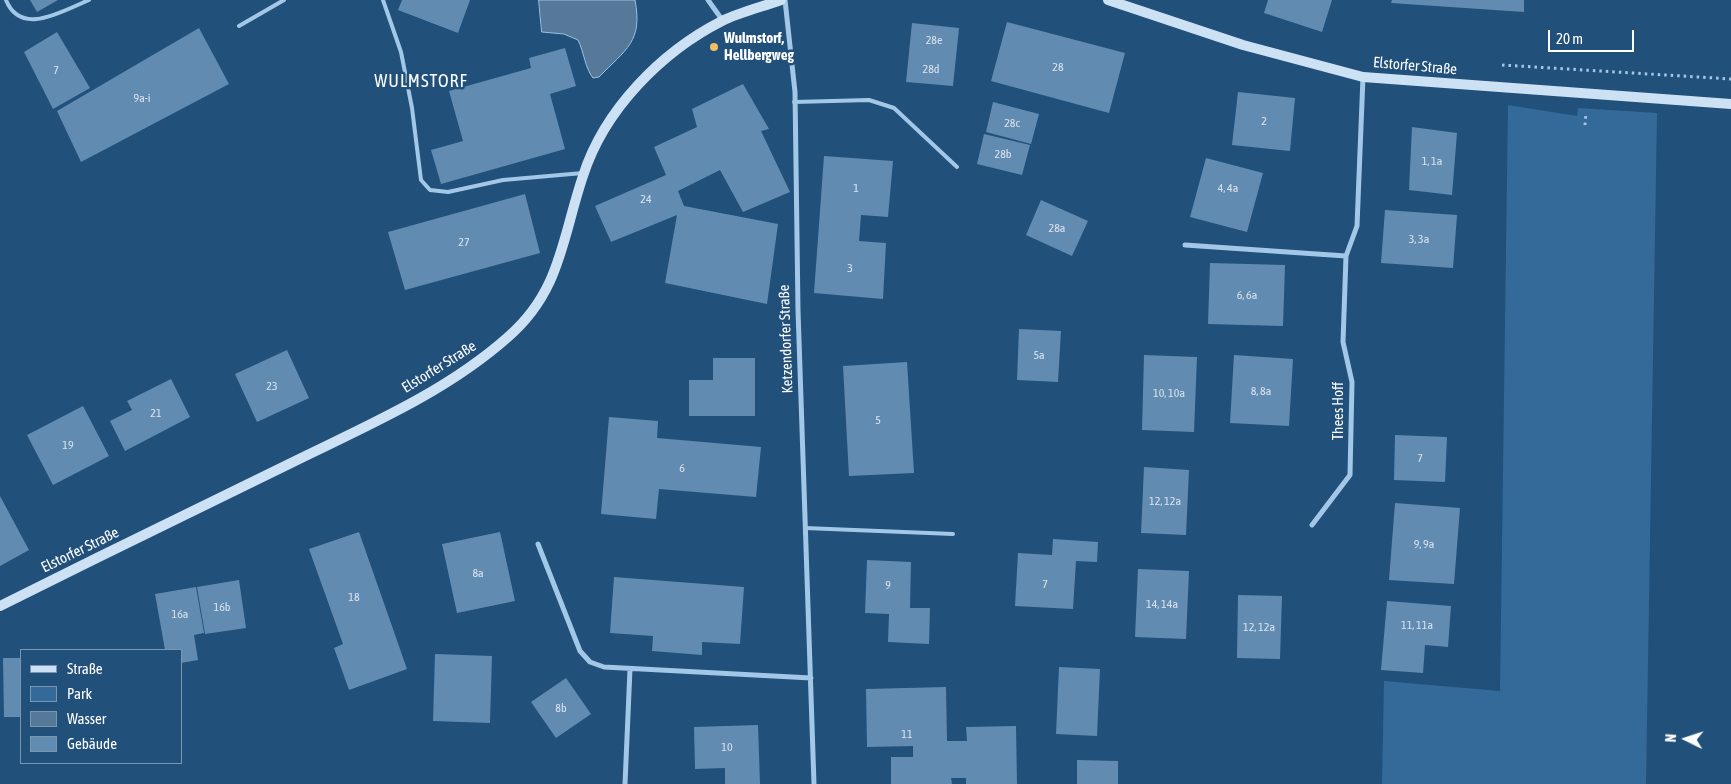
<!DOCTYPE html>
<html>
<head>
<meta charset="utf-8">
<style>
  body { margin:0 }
  #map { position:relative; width:1731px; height:784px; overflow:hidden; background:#21507b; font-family:"Asap Condensed",sans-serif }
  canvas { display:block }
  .legend { position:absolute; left:20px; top:649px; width:162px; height:115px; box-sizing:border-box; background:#21507b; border:1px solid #7a96b0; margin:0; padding:6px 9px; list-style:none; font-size:15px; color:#fff }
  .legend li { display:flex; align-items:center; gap:10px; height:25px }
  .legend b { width:25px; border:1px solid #7a96b0 }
  .north { position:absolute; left:1661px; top:714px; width:50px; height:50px; -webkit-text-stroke:4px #21507b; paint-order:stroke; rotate:274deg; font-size:14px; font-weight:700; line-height:20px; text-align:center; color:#fff }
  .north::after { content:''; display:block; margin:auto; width:18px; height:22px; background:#fff; clip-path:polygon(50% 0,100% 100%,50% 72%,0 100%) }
  .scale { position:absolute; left:1548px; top:30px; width:86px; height:22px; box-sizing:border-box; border:2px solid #fff; border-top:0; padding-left:6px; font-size:15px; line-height:18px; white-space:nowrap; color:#fff; -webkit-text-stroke:4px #21507b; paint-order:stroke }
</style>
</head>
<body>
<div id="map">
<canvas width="1731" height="784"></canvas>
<ul class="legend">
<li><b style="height:6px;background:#cde1f5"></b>Straße</li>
<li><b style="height:14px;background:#346a99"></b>Park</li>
<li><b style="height:14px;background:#577999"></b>Wasser</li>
<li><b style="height:14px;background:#628bb1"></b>Gebäude</li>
</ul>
<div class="north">N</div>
<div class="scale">20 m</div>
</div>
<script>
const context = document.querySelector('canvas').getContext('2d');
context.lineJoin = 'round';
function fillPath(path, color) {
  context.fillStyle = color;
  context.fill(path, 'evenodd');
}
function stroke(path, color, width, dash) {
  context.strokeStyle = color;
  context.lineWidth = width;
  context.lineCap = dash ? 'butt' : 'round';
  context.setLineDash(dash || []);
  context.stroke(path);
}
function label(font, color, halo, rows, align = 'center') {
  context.font = font + ' "Asap Condensed",sans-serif';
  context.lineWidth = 5;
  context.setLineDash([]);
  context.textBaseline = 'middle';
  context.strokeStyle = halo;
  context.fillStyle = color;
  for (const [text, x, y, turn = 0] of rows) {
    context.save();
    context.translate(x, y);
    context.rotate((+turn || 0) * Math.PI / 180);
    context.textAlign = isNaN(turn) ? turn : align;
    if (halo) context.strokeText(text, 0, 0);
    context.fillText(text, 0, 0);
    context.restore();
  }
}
const green = new Path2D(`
  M1508,105L1577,116L1578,108L1657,113L1646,784H1382L1384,681L1500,691Z`);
const water = new Path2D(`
  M539,0H635C643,42 626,49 599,77L593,78C585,68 584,52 578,40L564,34L542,32Z`);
const building = new Path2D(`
  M30,0H58L37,12Z
  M402,0H470L458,33L398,10Z
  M1268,0H1332L1322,32L1264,13Z
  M1392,0H1524V12L1391,3Z
  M1007,22L1125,53L1109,113L991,81Z
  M912,23L959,28L953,86L906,82Z
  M199,28L229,84L81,162L57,111Z
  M57,32L90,88L53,109L24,52Z
  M565,48L576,86L550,94L565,149L441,184L431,150L463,141L449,91L531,68L529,58Z
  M743,84L769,129L761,131L790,192L743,212L720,170L678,191L684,206L778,224L767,304L665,283L677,215L611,242L595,206L666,175L654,147L697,127L692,109Z
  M1238,92L1295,98L1290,151L1232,145Z
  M993,102L1039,114L1031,144L986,132Z
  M1412,127L1457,133L1452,195L1409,190Z
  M984,134L1030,145L1022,175L977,164Z
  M824,156L893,161L888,217L861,215L860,228L839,227L860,228L859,241L886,243L883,299L814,293Z
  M1206,158L1263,173L1247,232L1190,217Z
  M525,194L540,253L405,290L388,232Z
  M1041,200L1088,221L1072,256L1026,235Z
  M1385,210L1457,215L1453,268L1381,263Z
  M1210,263L1285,265L1283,326L1208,324Z
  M1019,329L1061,331L1058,382L1017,380Z
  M287,350L309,398L257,422L235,374Z
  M1144,355L1197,357L1194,432L1142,430Z
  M1234,355L1293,359L1289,426L1230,423Z
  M713,358H755V416H689V380H713Z
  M907,362L914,473L849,476L843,366Z
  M171,379L190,417L125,451L110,421L132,410L127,401Z
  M83,406L109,456L53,485L27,435Z
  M609,417L658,421L657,438L761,447L756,497L659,489L656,519L601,514Z
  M1395,435L1447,437L1445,482L1394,480Z
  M1144,467L1189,470L1186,535L1141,533Z
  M0,496L29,550L0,566Z
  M1395,503L1460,508L1454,584L1389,580Z
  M359,532L407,669L349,690L334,648L343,644L309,549Z
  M500,532L515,601L457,613L442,544Z
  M1053,539L1098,542L1097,562L1076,561L1073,609L1015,606L1018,553L1052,555Z
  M867,560L911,562L910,608H930L929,644L888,642L889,614L865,613Z
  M1138,569L1189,571L1186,639L1135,637Z
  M614,577L744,587L740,644L702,642V655L652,651L653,636L610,633Z
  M239,580L246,628L205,634L197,587Z
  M196,587L204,633L194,635L198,660L181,663V650H165L155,594Z
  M1238,595L1282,596L1280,659L1237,658Z
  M1387,601L1451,606L1448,647L1425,645L1423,673L1381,670Z
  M435,654L492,656L490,723L433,721Z
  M3,658H21V717H4Z
  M1059,667L1100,669L1097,736L1056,734Z
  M566,678L591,714L556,738L531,702Z
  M946,687L947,741H967L966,727L1016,726L1017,784H966V778H951L952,784H891V757H913V746L867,747L866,689Z
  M758,725L760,784H725V768L695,769L694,727Z
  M1077,760L1118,761V784H1077Z`);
const path = new Path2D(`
  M1502,65L1731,79
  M1585,125L1586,113`);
const lane = new Path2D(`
  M6,0C21,37 62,11 89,0
  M383,0L401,52L412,108L421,180L430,190L448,192L503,180L583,173
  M239,26L284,0
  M794,102L869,100L894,108L957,167
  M805,528L953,534`);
const street = new Path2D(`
  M708,0L723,21
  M785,0L795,92L798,310L814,784
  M1185,245L1346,256
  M1312,525L1350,475L1352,382L1343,342L1346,256L1357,226L1363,77
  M538,544L580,651L590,662L604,667L811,678
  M625,784L630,669`);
const secondary = new Path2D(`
  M1108,0L1243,45L1363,77L1731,104
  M0,606C96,558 193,511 289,464C364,427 445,393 508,337C561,291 562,238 583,176C604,110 661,52 722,21C740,12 762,7 781,0`);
const markers = [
  [714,47,5,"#f3be64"]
];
const numberNames = [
  ["28e",934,40],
  ["28",1058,67],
  ["28d",931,69],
  ["7",56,70],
  ["9a-i",142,98],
  ["2",1264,121],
  ["28c",1012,123],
  ["28b",1003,154],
  ["1, 1a",1432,161],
  ["1",856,188],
  ["4, 4a",1228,188],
  ["24",646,199],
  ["28a",1057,228],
  ["3, 3a",1419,239],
  ["27",464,242],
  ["3",850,268],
  ["6, 6a",1247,295],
  ["5a",1039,355],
  ["23",272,386],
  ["8, 8a",1261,391],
  ["10, 10a",1169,393],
  ["21",156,413],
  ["5",878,420],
  ["19",68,445],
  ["7",1420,458],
  ["6",682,468],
  ["12, 12a",1165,501],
  ["9, 9a",1424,544],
  ["8a",478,573],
  ["7",1045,584],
  ["9",888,585],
  ["18",354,597],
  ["14, 14a",1162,604],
  ["16b",222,607],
  ["16a",180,614],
  ["11, 11a",1417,625],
  ["12, 12a",1259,627],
  ["8b",561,708],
  ["11",907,734],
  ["10",727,747]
];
const poiNames = [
  ["Wulmstorf,",724,38],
  ["Hellbergweg",724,55]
];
const streetNames = [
  ["Elstorfer Straße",1415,66,5],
  ["Ketzendorfer Straße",786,339,-92],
  ["Elstorfer Straße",439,367,-32],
  ["Thees Hoff",1338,411,-90],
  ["Elstorfer Straße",80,550,-26]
];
const quarterNames = [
  ["WULMSTORF",421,81]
];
fillPath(green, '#346a99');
fillPath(water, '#577999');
stroke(water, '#97c3e7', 1);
fillPath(building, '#628bb1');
stroke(path, '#a3c7e6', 3, [2.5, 4]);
stroke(lane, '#a3c7e6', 4);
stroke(street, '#a3c7e6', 5);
stroke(secondary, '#cde1f5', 10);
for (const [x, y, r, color] of markers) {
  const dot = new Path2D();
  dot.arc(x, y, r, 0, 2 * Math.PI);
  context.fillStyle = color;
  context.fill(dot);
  stroke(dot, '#21507b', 2);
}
label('12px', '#d8e2ec', null, numberNames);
label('bold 15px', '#fff', '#21507b', poiNames, 'left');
label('15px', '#fff', '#21507b', streetNames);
context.letterSpacing = '1px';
label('18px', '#fff', '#21507b', quarterNames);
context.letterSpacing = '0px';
</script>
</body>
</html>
